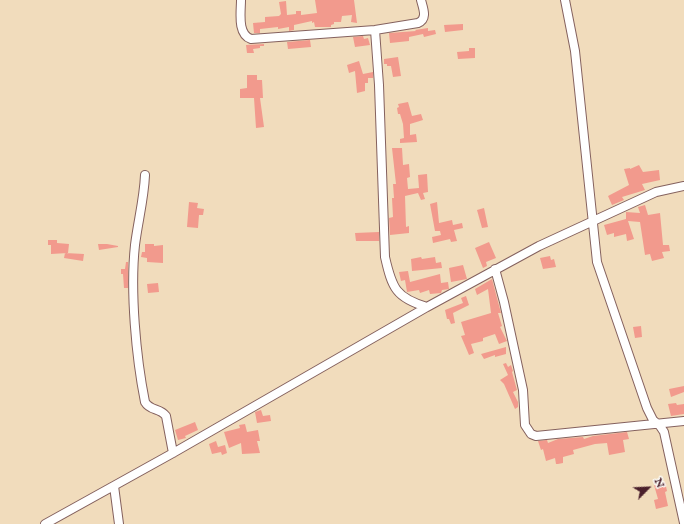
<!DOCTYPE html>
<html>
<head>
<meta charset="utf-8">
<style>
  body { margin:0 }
  #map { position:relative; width:684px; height:524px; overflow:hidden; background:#f1dcbc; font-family:"IM FELL English",serif }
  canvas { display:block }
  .north { position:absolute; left:628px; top:468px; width:40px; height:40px; -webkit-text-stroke:3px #fdfcf7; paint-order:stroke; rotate:66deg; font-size:11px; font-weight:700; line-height:16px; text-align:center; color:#4a1f2b }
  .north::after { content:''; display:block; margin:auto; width:14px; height:18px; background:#4a1f2b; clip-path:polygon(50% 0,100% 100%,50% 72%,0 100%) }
</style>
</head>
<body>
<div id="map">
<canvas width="684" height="524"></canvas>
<div class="north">N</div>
</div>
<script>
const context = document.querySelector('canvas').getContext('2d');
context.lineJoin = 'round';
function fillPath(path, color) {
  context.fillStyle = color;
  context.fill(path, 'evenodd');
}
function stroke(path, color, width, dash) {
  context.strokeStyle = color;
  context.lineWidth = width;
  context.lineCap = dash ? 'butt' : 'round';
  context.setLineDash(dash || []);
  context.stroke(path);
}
const building = new Path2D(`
  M315,0H354L357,23L351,22L352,15L342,16L341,22H334V24L331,25V27H315L314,22L312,23V21L294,25V30L289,31V27L278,29V27L260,29V33H254L253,23L265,22V17L279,16L281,14L279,2L286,1L287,15L296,14V11H301V15L317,13Z
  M463,24V30L445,32L444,25Z
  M428,28V31L435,30L436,34L424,37L423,34L409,37V41L390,43L389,33L416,31L415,30Z
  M363,36L364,39L368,38L370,45L355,47L353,37Z
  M310,40L311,47L288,49L287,42Z
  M264,44V46H260V48L253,49L254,53H247L246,45Z
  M469,48H475V58L458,59L457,52L469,51Z
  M398,57L401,76L393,77L391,66H387V64H384V59Z
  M359,61L363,74L373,72V78H368V83H365V91L357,93L355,71L349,73L347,65Z
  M247,75H257V80H262L263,98H260L264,127L256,128L254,98H240V89L247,88Z
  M408,102L412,116L421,114L423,120L410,124V135L416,134L417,142L400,143V139L404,138L403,124L400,114H398L397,108L399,107L398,104Z
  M392,148H402L403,165L409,164L410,177L407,178L408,189L419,188L418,175L427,174L428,192L423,193L425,199L421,200L418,193L405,196L406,227L409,226V233L390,235L389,218L393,217L392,198H394L393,184H396Z
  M639,165L643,172L659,170L660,180L642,184L645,190L622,197L624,200L612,205L608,196L629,185L624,169L630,168V169Z
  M189,202L198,203L197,208L204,209L203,215H199L198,228L187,227Z
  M437,202L439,223L452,220L453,225L462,223L463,228L454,230L457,241L451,242L450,239L433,243L432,237L441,235L440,231H435L430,204Z
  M645,205L648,215L660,213L663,245H669L670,251L662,252L664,258L652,261L650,254L645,255L640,222L628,221L634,239L627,241L626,234L614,237V233L607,235L604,225L626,219V212L640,213L638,207Z
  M484,208L488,227L482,228L477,210Z
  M379,232V241H356L355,233Z
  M48,240H57V243L69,244L68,253L51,254V245H48Z
  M489,242L496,258L486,262L487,266L483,268L475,248Z
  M98,244H107L118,246V247L99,250Z
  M145,244H154V246L163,245V263L147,262V258L141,257L142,252H145Z
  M65,253L84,254L83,261L64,258Z
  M550,256L551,260L554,259L556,267L543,269L540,258Z
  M421,257L422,259L435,257L436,263L441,262L442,268L412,271L411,259Z
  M126,262H128V288H124L123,274H121V269H125Z
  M463,265L467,279L451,282L449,268Z
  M408,271L410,282L440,274L441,283L448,282L449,289L442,290L441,293L430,294L429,290L420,293L419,290L407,292L405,280L401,281L399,272Z
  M492,279L501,313H498L502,326L500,327L507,341L499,344L495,334L483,338V341L471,344L474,353L469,355L461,336L465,335L461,322L491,313L488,289L477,295L475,289Z
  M158,283L159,292L148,293L147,284Z
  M466,296L469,305L453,313L455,323L451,324L449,319H447L445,310L463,303L461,298Z
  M641,326L642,337L635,338L633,327Z
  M506,347V354L495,357V355L484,359L481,354Z
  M506,363L508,367L511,365L513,371L512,372L517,390L513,392L518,402V407L515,409L504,384L500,380L508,375L503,364Z
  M684,386V392L671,397L669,389Z
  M676,403L677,405L684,404V414L671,416L668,404Z
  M261,410L263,416L270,415L271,421L257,423L255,412Z
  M195,422L198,430L185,436L186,438L178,440L175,430Z
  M245,424L247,432L258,430L260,441H257L260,453L242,454L241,443L229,448L224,432L240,428L239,425Z
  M627,432L629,439L623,440L625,452L609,455L607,443L595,444L573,450L574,454L563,457V463L558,464H556L555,458L546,461L543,449L541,450L538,441L547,440L548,443L558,439L583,437L584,439L593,436Z
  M216,441L218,447L225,445L227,453L222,455L221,452L212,454L209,444Z
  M665,482L667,491L665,492L668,506L656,509L654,500L658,499L654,485Z`);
const minor = new Path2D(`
  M241,0C241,12 237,34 251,39L375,30L418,23C428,19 423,8 421,0
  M565,0L575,51L597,262L647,408L653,420L660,426L664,432L684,523
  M375,30L379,85L385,257C392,288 396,298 427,307
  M145,175C144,199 138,221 135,245C130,291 136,357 145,402C150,411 160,408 166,416L173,453
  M495,269L504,302L523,390L525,425L531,434L536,436L684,421
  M114,486L119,524
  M45,524L173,453L427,307L539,246L656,192L684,186`);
fillPath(building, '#f29a8d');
stroke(minor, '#84615e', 10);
stroke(minor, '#fff', 8);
</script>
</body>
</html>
